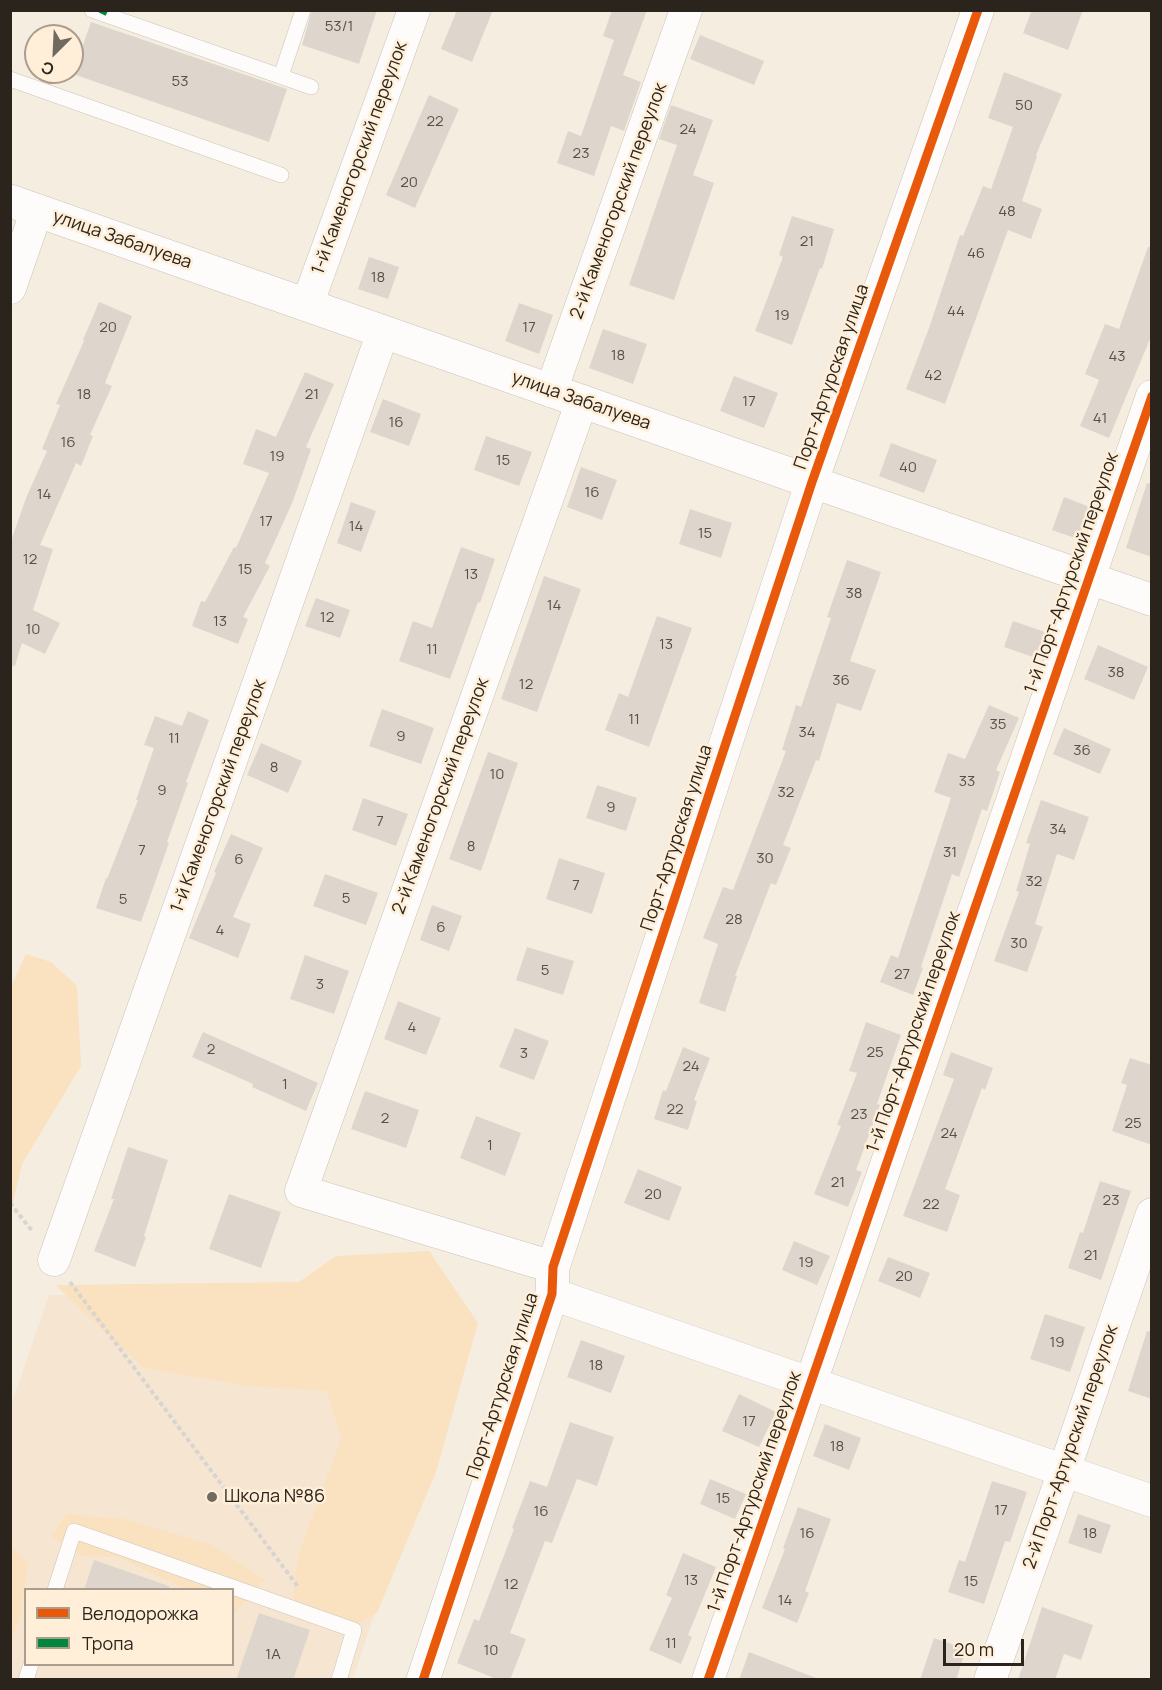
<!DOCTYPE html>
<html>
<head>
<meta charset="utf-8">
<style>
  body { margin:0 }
  #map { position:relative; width:1162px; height:1690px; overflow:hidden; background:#f6ede1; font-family:Manrope,sans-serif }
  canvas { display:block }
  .frame { position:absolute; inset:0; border:12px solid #2a241c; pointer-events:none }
  .legend { position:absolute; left:24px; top:1588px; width:210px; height:78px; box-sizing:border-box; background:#ffeed8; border:2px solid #aa9d8d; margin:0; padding:8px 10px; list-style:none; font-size:18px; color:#2a241c }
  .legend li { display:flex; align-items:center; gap:12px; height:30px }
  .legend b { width:30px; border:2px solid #aa9d8d }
  .north { position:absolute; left:24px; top:24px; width:60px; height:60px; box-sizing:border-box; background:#ffeed8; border:2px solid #aa9d8d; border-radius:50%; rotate:204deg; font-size:16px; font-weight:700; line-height:24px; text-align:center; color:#2a241c }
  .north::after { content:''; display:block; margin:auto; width:21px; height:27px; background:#716a61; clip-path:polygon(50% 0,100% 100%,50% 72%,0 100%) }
  .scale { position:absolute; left:943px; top:1639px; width:81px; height:27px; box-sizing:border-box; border:3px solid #2a241c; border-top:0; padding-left:8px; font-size:18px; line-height:21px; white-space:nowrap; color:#2a241c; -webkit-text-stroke:4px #ffeed8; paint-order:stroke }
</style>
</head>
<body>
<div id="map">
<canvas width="1162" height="1690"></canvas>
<div class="frame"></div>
<ul class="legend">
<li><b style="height:8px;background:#e8590c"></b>Велодорожка</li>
<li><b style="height:8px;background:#00873e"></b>Тропа</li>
</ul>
<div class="north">С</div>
<div class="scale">20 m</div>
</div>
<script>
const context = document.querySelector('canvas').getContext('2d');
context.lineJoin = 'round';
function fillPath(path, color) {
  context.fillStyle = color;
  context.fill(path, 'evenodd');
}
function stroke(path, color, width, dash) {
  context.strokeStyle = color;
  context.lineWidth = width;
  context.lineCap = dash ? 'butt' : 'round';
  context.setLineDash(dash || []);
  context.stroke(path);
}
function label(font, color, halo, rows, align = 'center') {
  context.font = font + ' Manrope,sans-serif';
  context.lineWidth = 5;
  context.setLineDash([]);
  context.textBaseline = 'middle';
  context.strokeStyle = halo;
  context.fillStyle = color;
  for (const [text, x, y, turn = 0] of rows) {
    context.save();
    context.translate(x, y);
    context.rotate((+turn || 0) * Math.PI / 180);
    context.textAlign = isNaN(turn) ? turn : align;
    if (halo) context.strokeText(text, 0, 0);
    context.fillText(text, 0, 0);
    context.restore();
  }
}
const built = new Path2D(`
  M49,1295L399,1297L470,1325L353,1679L11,1680V1405ZM26,1590H232V1664H26Z`);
const green = new Path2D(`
  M26,954L51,962L77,986L81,1066L22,1164L11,1212V987Z
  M429,1251L478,1323L436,1472L377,1613L345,1632L318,1620L293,1600L297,1560L341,1438L327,1391L247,1386L144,1368L55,1285L299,1282L336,1256Z
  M67,1514L124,1519L213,1545L265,1580L234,1614L233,1613L232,1590L186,1589L117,1557L81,1556L51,1536Z
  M11,1546L28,1563L20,1618L11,1640Z`);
const building = new Path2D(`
  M312,10H377L359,64L302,45Z
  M457,10H493L472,62L441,49Z
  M612,10H647L623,75L641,82L624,131L611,126L594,176L557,163L568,131L581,136L614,40L603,36Z
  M1032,10H1083L1068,50L1023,33Z
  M91,22L287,89L269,142L73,74Z
  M700,35L764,61L754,85L690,59Z
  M1004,72L1062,94L1036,155L1037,156L1022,201L1042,209L1031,239L1008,230L945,404L906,389L929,328L960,235L963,236L983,186L991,189L1013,127L988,118Z
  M429,95L459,109L415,208L386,195Z
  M671,105L713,120L693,175L714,183L674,300L629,285L677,145L659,139Z
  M792,216L834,229L822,269L820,268L792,345L755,331L783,257L779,255Z
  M1148,247H1152V334L1109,438L1080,426L1099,380L1085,374L1105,324L1119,329Z
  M369,257L399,267L388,299L358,289Z
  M99,302L132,316L105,383L112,386L90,435L93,436L81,466L76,463L40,545L53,549L33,610L60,623L45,654L22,643L15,666L10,665V544L26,498L47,451L42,449L60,405L56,404L84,341L83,340Z
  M519,303L553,315L539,354L505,341Z
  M603,329L647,344L633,384L589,368Z
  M305,372L334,384L306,447L311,449L293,501L265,563L270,566L243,617L248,619L238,644L192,626L201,601L205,602L234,547L236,548L269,473L243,464L256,429L276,437Z
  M734,376L778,393L764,428L720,411Z
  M383,399L421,414L409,446L370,432Z
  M486,436L532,452L519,486L474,470Z
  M891,443L937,460L924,493L879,476Z
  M581,467L617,480L602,520L567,507Z
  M1147,483L1152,484V557L1126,548Z
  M1064,497L1090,507L1078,539L1052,530Z
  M351,502L376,511L361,552L337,543Z
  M690,509L732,523L721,558L679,544Z
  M461,547L495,559L480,603L478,602L450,679L399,661L413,621L432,628Z
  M847,560L881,572L850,661L876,670L861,711L837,703L819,761L816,760L783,845L791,848L776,885L771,883L735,976H737L725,1012L699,1003L718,944L703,938L723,887L733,890L786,751L782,750L796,705L801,707L831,618L827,617Z
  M544,576L581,589L537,712L501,699Z
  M316,598L350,610L340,638L305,626Z
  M657,616L692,628L649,747L605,730L619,693L628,697Z
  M1013,621L1045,632L1036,658L1004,647Z
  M1098,645L1148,667L1134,700L1084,679Z
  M989,705L1019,718L996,770L1000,772L987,811L982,809L959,877L952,874L921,967L923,968L913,995L880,982L891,955L898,958L951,798L934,792L948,753L965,759Z
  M382,709L434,728L421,764L369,746Z
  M188,711L209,720L186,782L188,783L167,842L169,843L141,922L96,908L106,878L107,879L138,800H136L154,748L144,745L155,716L182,726Z
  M1064,728L1111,749L1100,774L1053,754Z
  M261,743L302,761L288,793L247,775Z
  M488,752L518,763L481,871L449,859Z
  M597,785L637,798L626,831L586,818Z
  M363,798L408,814L396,846L352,830Z
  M1041,800L1089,817L1074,860L1057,854L1035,924L1043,927L1027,972L994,961L1019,892L1016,891L1030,844L1026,843Z
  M231,834L263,848L233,917L251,924L238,958L189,938L216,873L214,872Z
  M559,858L605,873L592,914L546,899Z
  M325,874L378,893L366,925L313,906Z
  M432,905L462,916L449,951L420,940Z
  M527,947L574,961L563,995L516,980Z
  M305,955L349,971L334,1014L290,999Z
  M398,1001L441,1018L426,1055L384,1039Z
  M866,1022L901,1035L877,1104L880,1105L856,1170L862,1172L848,1207L814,1194L841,1126L837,1125L857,1073L849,1071Z
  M515,1028L549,1041L534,1080L499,1067Z
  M203,1032L318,1083L306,1111L252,1087L253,1084L192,1057Z
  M683,1047L710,1058L694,1100L697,1101L688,1130L654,1119L663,1090L666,1091Z
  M951,1052L993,1068L985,1090L982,1088L945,1189L960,1195L947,1232L903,1216L954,1079L943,1075Z
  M1130,1058L1152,1065V1145L1112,1131L1127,1085L1121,1083Z
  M365,1091L419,1110L406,1148L351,1129Z
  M476,1116L521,1133L505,1176L460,1158Z
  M128,1147L168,1160L144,1236L146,1237L135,1267L94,1251L114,1199H111Z
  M638,1169L682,1187L669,1221L624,1203Z
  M1100,1181L1131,1191L1101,1280L1068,1268L1080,1232L1083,1233Z
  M229,1194L281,1212L261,1268L209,1249Z
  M794,1241L830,1256L817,1285L782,1270Z
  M888,1257L930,1273L920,1298L878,1281Z
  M1045,1314L1085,1327L1070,1372L1030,1359Z
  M1147,1331L1152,1332V1399L1128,1391Z
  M581,1340L625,1356L611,1393L567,1377Z
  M739,1394L776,1412L759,1447L722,1431Z
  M570,1422L614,1437L597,1486L577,1479L552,1543L545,1541L510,1633L526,1639L510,1680H499L457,1663L474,1619L479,1621L514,1529L512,1528L530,1481L547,1487Z
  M825,1424L861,1438L849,1470L813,1456Z
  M710,1479L746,1494L735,1519L700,1504Z
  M992,1481L1027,1492L1010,1542L1005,1541L984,1604L948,1592L959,1560L965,1562Z
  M798,1507L831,1519L805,1591L809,1593L797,1623L762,1608L785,1549L783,1548Z
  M1078,1514L1111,1525L1101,1554L1068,1543Z
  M683,1553L716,1567L688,1635L692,1637L681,1664L649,1650L672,1598L666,1595Z
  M94,1560L169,1586V1590H84Z
  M1042,1607L1093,1625L1081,1660L1064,1654L1055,1680H1018Z
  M259,1613L310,1630L293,1680H236Z
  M934,1638L966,1649L956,1680H920Z
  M749,1652L816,1678L815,1680H739Z`);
const path = new Path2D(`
  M10,1203L33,1232
  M70,1282L299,1588`);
const lane = new Path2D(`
  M92,10L311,87
  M281,76L303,10
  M10,79L281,175
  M55,1590L74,1531L354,1630L339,1680
  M26,1680L31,1664`);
const street = new Path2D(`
  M978,10L812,482L1152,600
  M10,288L37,210
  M307,305L414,10
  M551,391L686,10
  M54,1260L383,332
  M553,1267L301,1191L582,401
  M552,1294L1152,1501
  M708,1680L1152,396
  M990,1680L1064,1471L1152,1214`);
const secondary = new Path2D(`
  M10,201L812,482L553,1267L552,1294L423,1680`);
const quiet = new Path2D(`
  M102,14L104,10`);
const cycleway = new Path2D(`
  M423,1680L552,1294L553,1267L812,482L978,10
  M708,1680L1152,396`);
const markers = [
  [212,1497,6,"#716a61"]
];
const numberNames = [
  ["53/1",339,27],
  ["53",180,82],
  ["50",1024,106],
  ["22",435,122],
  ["24",688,130],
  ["23",581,154],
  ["20",409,183],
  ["48",1007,212],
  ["21",807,242],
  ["46",976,254],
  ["18",378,278],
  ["44",956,312],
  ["19",782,316],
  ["20",108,328],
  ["17",529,328],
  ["18",618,356],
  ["43",1117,357],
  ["42",933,376],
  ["18",84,395],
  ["21",312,395],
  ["17",749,402],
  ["41",1100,419],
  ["16",396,423],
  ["16",68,443],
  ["19",277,457],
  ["15",503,461],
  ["40",908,468],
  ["16",592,493],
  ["14",44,495],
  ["17",266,522],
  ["14",356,527],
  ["15",705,534],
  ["12",30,560],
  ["15",245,570],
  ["13",471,575],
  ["38",854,594],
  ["14",554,606],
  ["12",327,618],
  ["13",220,622],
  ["10",33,630],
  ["13",666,645],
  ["11",432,650],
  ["38",1116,673],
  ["36",841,681],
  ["12",526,685],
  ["11",634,720],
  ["35",998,725],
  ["34",807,733],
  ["9",401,737],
  ["11",174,739],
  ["36",1082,751],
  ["8",274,768],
  ["10",497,775],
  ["33",967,782],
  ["9",162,791],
  ["32",786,793],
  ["9",611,808],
  ["7",380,822],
  ["34",1058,830],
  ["8",471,847],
  ["7",142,851],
  ["31",950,853],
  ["30",765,859],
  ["6",239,860],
  ["32",1034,882],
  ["7",576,886],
  ["5",346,899],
  ["5",123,900],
  ["28",734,920],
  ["6",441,928],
  ["4",220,931],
  ["30",1019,944],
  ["5",545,971],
  ["27",902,975],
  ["3",320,985],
  ["4",412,1028],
  ["2",211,1050],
  ["25",875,1053],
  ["3",524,1054],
  ["24",691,1067],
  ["1",285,1085],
  ["22",675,1110],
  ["23",859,1115],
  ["2",385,1119],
  ["25",1133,1124],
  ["24",949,1134],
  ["1",490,1146],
  ["21",838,1183],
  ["20",653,1195],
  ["23",1111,1201],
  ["22",931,1205],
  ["21",1091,1256],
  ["19",806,1263],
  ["20",904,1277],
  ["19",1057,1343],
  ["18",596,1366],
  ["17",749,1422],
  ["18",837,1447],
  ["15",723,1499],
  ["17",1001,1511],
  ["16",541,1512],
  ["16",807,1534],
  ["18",1090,1534],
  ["13",691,1581],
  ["15",971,1582],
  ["12",511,1585],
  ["14",785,1601],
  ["11",671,1644],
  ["10",491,1651],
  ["1А",273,1655]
];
const streetNames = [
  ["1-й Каменогорский переулок",360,158,-70],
  ["2-й Каменогорский переулок",619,201,-70],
  ["улица Забалуева",122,240,19],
  ["Порт-Артурская улица",832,377,-71],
  ["улица Забалуева",581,401,19],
  ["1-й Порт-Артурский переулок",1072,573,-71],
  ["1-й Каменогорский переулок",219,796,-70],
  ["2-й Каменогорский переулок",441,796,-70],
  ["Порт-Артурская улица",677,838,-72],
  ["1-й Порт-Артурский переулок",914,1032,-71],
  ["Порт-Артурская улица",503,1386,-72],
  ["2-й Порт-Артурский переулок",1071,1447,-71],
  ["1-й Порт-Артурский переулок",755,1492,-71]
];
const poiNames = [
  ["Школа №86",224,1497]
];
fillPath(built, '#f6e6d1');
fillPath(green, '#fae1c0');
fillPath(building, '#ded6cd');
stroke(lane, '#cbc3ba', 16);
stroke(street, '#cbc3ba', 33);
stroke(secondary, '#cbc3ba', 34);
stroke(path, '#d7d4d1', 4, [4.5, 3]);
stroke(lane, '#fefcfa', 15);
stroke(street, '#fefcfa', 32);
stroke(secondary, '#fefcfa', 33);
stroke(quiet, '#00873e', 8, [15, 8]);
stroke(cycleway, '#e8590c', 9);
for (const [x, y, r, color] of markers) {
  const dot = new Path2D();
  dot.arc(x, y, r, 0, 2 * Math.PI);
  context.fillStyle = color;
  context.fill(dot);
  stroke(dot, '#ffeed8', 2);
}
label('15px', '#575048', null, numberNames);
label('18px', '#2a241c', '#ffeed8', streetNames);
label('18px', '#2a241c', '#ffeed8', poiNames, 'left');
</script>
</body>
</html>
